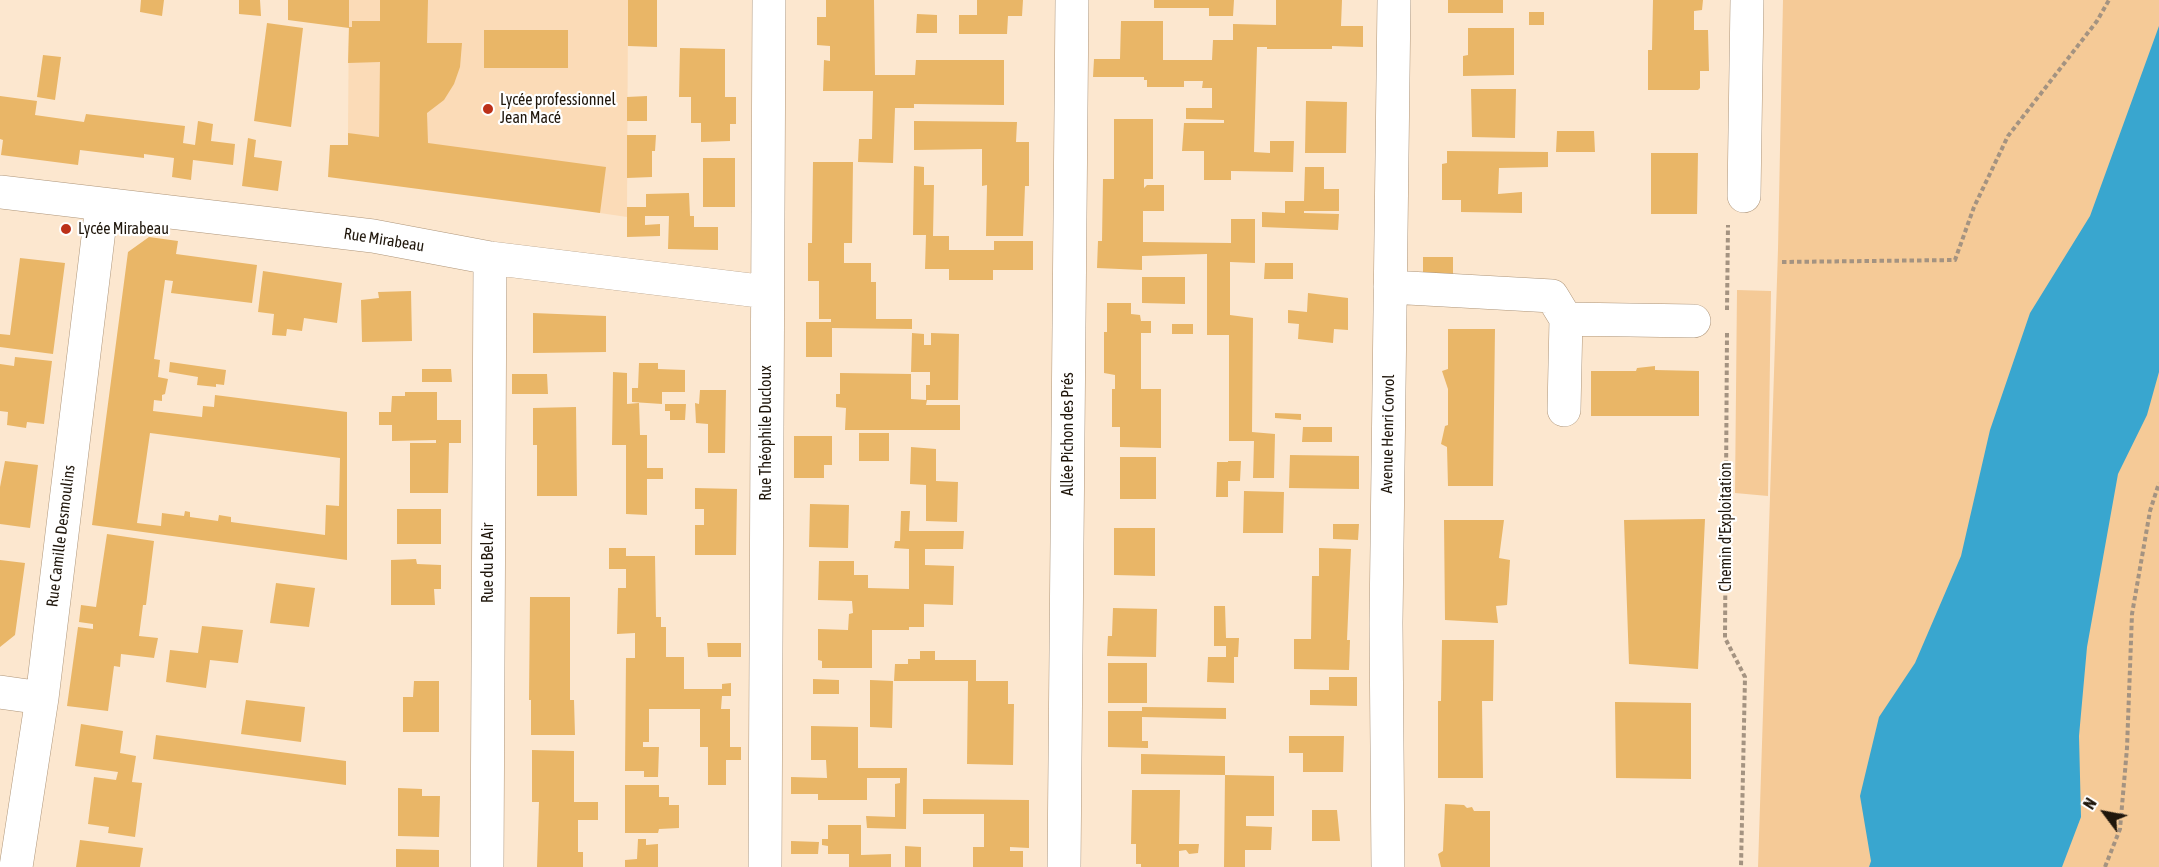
<!DOCTYPE html>
<html>
<head>
<meta charset="utf-8">
<style>
  body { margin:0 }
  #map { position:relative; width:2159px; height:867px; overflow:hidden; background:#fce7cf; font-family:"Asap Condensed",sans-serif }
  canvas { display:block }
  .north { position:absolute; left:2075px; top:783px; width:60px; height:60px; -webkit-text-stroke:4px #fff; paint-order:stroke; rotate:302deg; font-size:16px; font-weight:700; line-height:24px; text-align:center; color:#1f160b }
  .north::after { content:''; display:block; margin:auto; width:21px; height:27px; background:#1f160b; clip-path:polygon(50% 0,100% 100%,50% 72%,0 100%) }
</style>
</head>
<body>
<div id="map">
<canvas width="2159" height="867"></canvas>
<div class="north">N</div>
</div>
<script>
const context = document.querySelector('canvas').getContext('2d');
context.lineJoin = 'round';
function fillPath(path, color) {
  context.fillStyle = color;
  context.fill(path, 'evenodd');
}
function stroke(path, color, width, dash) {
  context.strokeStyle = color;
  context.lineWidth = width;
  context.lineCap = dash ? 'butt' : 'round';
  context.setLineDash(dash || []);
  context.stroke(path);
}
function label(font, color, halo, rows, align = 'center') {
  context.font = font + ' "Asap Condensed",sans-serif';
  context.lineWidth = 4.5;
  context.setLineDash([]);
  context.textBaseline = 'middle';
  context.strokeStyle = halo;
  context.fillStyle = color;
  for (const [text, x, y, turn = 0] of rows) {
    context.save();
    context.translate(x, y);
    context.rotate((+turn || 0) * Math.PI / 180);
    context.textAlign = isNaN(turn) ? turn : align;
    if (halo) context.strokeText(text, 0, 0);
    context.fillText(text, 0, 0);
    context.restore();
  }
}
const built = new Path2D(`
  M349,0H628L627,217L600,213L348,133Z`);
const green = new Path2D(`
  M1783,0H2159V867H1758L1778,249Z
  M1737,290L1771,291L1768,496L1735,493Z`);
const water = new Path2D(`
  M2159,26V372L2147,415L2118,474L2087,647L2079,736L2081,817L2062,867H1869L1871,861L1860,796L1879,717L1915,663L1961,556L1990,430L2030,313L2090,216Z`);
const building = new Path2D(`
  M141,0H164L162,16L140,12Z
  M239,0H260L261,16L239,14Z
  M288,0H349V28L288,20Z
  M380,0H428L427,43H462L460,67L454,84L444,100L427,113L428,143L606,167L600,213L328,177L330,145H348V133L379,137L380,62L348,63L349,27H352V21H380Z
  M628,0H657V47L628,46Z
  M826,0H874L875,75H915L916,60H1004V105L914,104V108H895L893,163L858,162L859,139H872L873,91H823L824,60L830,61V46L817,45V17H826Z
  M977,0H1023L1022,16H1008L1007,34H959V15H977Z
  M1154,0H1234L1233,16H1209V8H1154Z
  M1276,0H1342L1341,26H1363V47L1332,46V49H1267V47H1257L1254,152L1270,153V141H1294L1293,172L1231,171V180H1204V151H1182L1184,123H1224V120L1186,119V108H1212V88H1202L1203,81H1184V87H1147V80H1144V77H1093L1094,59H1120L1121,21H1163V60H1212L1213,40H1233V24L1276,25Z
  M1448,0H1503V13H1448Z
  M1653,0H1703L1702,10L1694,11V30H1708L1709,71H1700V88L1698,90H1648V50H1652Z
  M1529,12H1544V25H1529Z
  M917,14L937,15V33H916Z
  M267,23L303,28L291,127L254,121Z
  M1468,28H1514V75L1463,76V56L1468,55Z
  M484,30H568V68H484Z
  M680,48L725,49V97H736V124H730V141L701,142V123H691V97H679Z
  M43,55L61,57L55,100L37,97Z
  M1471,89H1516L1515,138L1472,137Z
  M0,96L37,101L35,115L84,122L86,114L185,126L183,143L195,145L198,121L213,124L211,141L235,144L233,165L193,160L191,180L172,177L174,158L144,154V158L80,150L78,165L1,155L3,140L0,139Z
  M647,96V121H627V97Z
  M1306,101L1347,102L1346,153H1305Z
  M1114,119H1153V179H1144V188L1147,185H1164V211H1143V242L1231,243V219H1255V263L1230,262V315L1253,318L1252,432L1275,434L1274,478H1253L1254,441H1229V335H1207V254L1142,256V270L1097,268L1098,241H1102L1103,179H1114Z
  M914,121L1017,122L1016,142H1029V186H1025L1023,236H986L987,185L982,186V149L914,150Z
  M1557,131H1594L1595,152H1556Z
  M627,135H656L655,151H652V177L627,178Z
  M248,138L256,140L254,157L282,161L278,191L242,186Z
  M1447,151L1548,152V167L1499,168L1498,194L1522,192V213L1461,212V200H1442V164L1447,163Z
  M1651,153H1698L1697,214H1651Z
  M703,158H735V207H703Z
  M813,162H853L852,243H844V263H871V282H876V319H912V329L832,328V357H806V322H831V319H819V281H808V243H812Z
  M914,166L924,167V185H934L933,236H949V250H994V241H1033V270H993V280H949V269H925L926,235H913Z
  M1305,167H1324V189H1339V211H1304V213L1339,214L1338,230L1262,227V212L1285,213V201H1304Z
  M689,193L690,216H694V227H718V250L668,249L669,216H645V225L660,224V236L627,237V207H646V194Z
  M149,237L178,241L176,254L257,265L252,303L171,293L173,281L165,280L154,359L160,360L158,377L168,379L165,394L162,395V401L154,400L153,411L202,417L203,406L214,407L215,395L347,412V560L92,525L128,252ZM150,433L340,458L339,506L326,505L325,535L231,522V517L219,515L218,521L190,517V512L185,511L184,516L162,513L161,526L137,523Z
  M1423,257H1453V274H1423Z
  M20,258L65,263L53,354L0,347V334L10,335Z
  M1265,263H1293V279H1264Z
  M263,271L342,283L337,323L304,318L302,331L287,329L286,336L272,335L274,314L258,312Z
  M1142,277H1185V304L1142,303Z
  M411,291L412,341L362,342L361,300L379,298L378,292Z
  M1308,293L1348,298V330L1334,329L1333,343L1298,339L1299,324L1288,323V310L1307,312Z
  M1107,303H1131V314L1140,315L1141,321H1151V333H1141V389H1161V448L1120,447V427H1112V389H1115V375L1104,373V332H1107Z
  M533,313L606,316V352L533,353Z
  M1172,324H1193V334H1172Z
  M1448,329H1495L1493,486H1448L1447,447L1441,444L1445,426L1448,425V389L1442,371L1448,369Z
  M912,333L924,334V345H931V333L959,334L958,400H927L926,405H960V430H845L846,408L836,407V394H840V373L911,374V399L926,400V385H930V372H911Z
  M15,357L52,361L44,424L27,422L26,428L7,425L8,412L0,411V364L14,366Z
  M170,362L226,370L224,385L216,384V387L197,385L198,377L169,372Z
  M639,363H658V369L685,370V392H662V404L632,402V388H638Z
  M1655,366V370L1699,371V416H1591V371H1636L1637,368Z
  M422,369H451L452,382H422Z
  M613,372L627,373V404L639,403L640,435H647V468H663V479H647V515L626,514V445H612Z
  M512,374H547L548,394H512Z
  M700,390H726L725,453H708V424L696,423L695,403L699,404Z
  M405,392H437V420H461V443H449L448,493H410V443H436V440L392,441V425H379V412H391L392,396H405Z
  M665,404H686L685,420H670V411H665Z
  M576,407L577,496H537V445H533V408Z
  M1275,413L1301,414V420L1275,418Z
  M1303,427H1332V442H1302Z
  M859,433H889V461H859Z
  M794,436H832V465H824V478H794Z
  M911,447L936,449V481L958,482L957,522L926,521V485L910,484Z
  M1290,455L1359,456V489L1289,488Z
  M1120,457H1156V499H1120Z
  M5,461L38,465L30,528L0,524V487Z
  M1228,461H1241L1240,481H1228V497H1216L1217,462H1228Z
  M695,488L737,489L736,555H695V525H704V509H695Z
  M1244,491L1284,492L1283,533H1243Z
  M810,504L849,505L848,548L809,547Z
  M397,509H441V544H397Z
  M901,511H910L909,531H964L963,549H925V565L954,566L953,605L924,604V627H909V630H872V668H822V661L818,660V629L848,630L849,614L853,613L852,601L818,600L819,561H854V575H868V588L909,589V549L894,548L895,541H900Z
  M1705,519L1698,669L1629,664L1624,520Z
  M1444,520H1504L1499,558L1510,560L1507,605L1496,606L1498,623L1445,620Z
  M1333,524H1359L1358,540L1333,539Z
  M1114,528H1155V576L1114,575Z
  M107,534L154,541L146,605H143L139,636L158,638L154,658L121,654L120,667L114,666L108,711L67,706L78,627L93,629V624L79,622L81,605L96,607Z
  M609,548H626V556H655L656,617H661V627H666V657H684V689H722V684L731,683V696H722L721,709H730V747H741V760H726V785H708V747H700V709H649V742H643V747H659L658,777H644V771H625L626,658H635V633L617,634L618,588H626V569H609Z
  M1319,548L1351,549L1347,640H1350L1349,670L1294,669V639H1311L1312,576H1319Z
  M416,559L417,564L441,565V589H434L435,605H391V560Z
  M0,560L25,563L15,635L0,647Z
  M276,583L315,588L309,627L270,623Z
  M530,597H570V700H574L575,735H531V700H529Z
  M1214,606H1225L1226,638H1239L1238,657H1234V683L1207,682L1208,657H1226V646H1214Z
  M1113,608L1157,609L1156,657L1107,656L1108,636H1112Z
  M202,626L243,630L238,663L210,660L206,688L166,682L170,650L198,653Z
  M1442,640H1494L1493,701H1482L1483,778H1438V701H1441Z
  M707,643H741V657H708Z
  M920,651H935V660H976V681H1008V704H1014L1013,765L967,764L968,681H894L895,664H908V659H920Z
  M1108,663H1147V703H1108Z
  M1329,677H1357V706L1310,705V690H1329Z
  M813,679L839,680V694H813Z
  M870,680L893,681L892,728L870,727Z
  M414,681H439V732H403V697H413Z
  M246,700L305,707L301,742L241,734Z
  M1615,702L1691,703V779L1616,778Z
  M1142,707L1226,708V719L1142,717V741H1148V748L1108,747V711H1142Z
  M81,724L123,731L120,753L136,756L132,782L142,783L135,837L108,833L109,827L88,824L94,777L116,780L118,772L75,766Z
  M811,726L858,727V768H907L906,829L867,828L866,816L895,817V784L900,783V778H867V800H818V794H791V777L827,778L826,760H811Z
  M156,735L346,761V785L153,759Z
  M1289,736H1344L1343,772H1303V753H1289Z
  M532,750L574,751V802H598V820H578V852H583V867H537L539,802H532Z
  M1141,754L1225,756V775L1274,776V816H1246V826L1272,827L1271,850H1245V867H1224L1225,775L1141,774Z
  M625,785H659V797H669V805H679V828L659,829L658,833H625Z
  M398,788L422,789V796H440L439,837L398,836Z
  M1132,790H1180L1179,844H1199L1198,853L1189,854L1186,850L1179,851V867H1141V864H1136V844H1131Z
  M923,799L1029,800V848L1010,847V851H1023V867H973V847H984V814H923Z
  M1445,804L1464,805L1467,808L1472,807L1474,811H1490V867H1441L1438,854L1443,851Z
  M1312,810H1337L1340,841H1312Z
  M828,825H861V855L891,854V867H849V854H828V846L822,845V839H828Z
  M638,839H646V845L658,844V867H625V860L637,859Z
  M80,840L143,848L140,867H76Z
  M791,841L819,842L818,854H791Z
  M905,846L921,847V867H905Z
  M396,849L439,850V867H396Z`);
const path = new Path2D(`
  M1782,262L1955,260L1974,207L2008,136L2097,21L2109,0
  M1727,310L1728,225
  M1727,333L1725,638L1745,677L1741,867
  M2105,867L2120,829L2127,748L2132,614L2150,511L2159,483`);
const minor = new Path2D(`
  M0,192L373,236L490,258L767,292
  M1744,196L1747,0
  M1390,287L1552,296L1566,319L1564,410
  M1566,319L1694,321
  M0,692L42,698
  M16,867L42,698L102,205
  M487,867L490,258
  M765,867L769,0
  M1064,867L1072,0
  M1388,867L1386,623L1394,0`);
const markers = [
  [488,109,6,"#bc3119"],
  [66,229,6,"#bc3119"]
];
const poiNames = [
  ["Lycée professionnel",500,100],
  ["Jean Macé",500,118],
  ["Lycée Mirabeau",78,229]
];
const streetNames = [
  ["Rue Mirabeau",384,240,9],
  ["Rue Théophile Ducloux",766,433,-90],
  ["Allée Pichon des Prés",1068,434,-90],
  ["Avenue Henri Corvol",1388,434,-89],
  ["Chemin d'Exploitation",1726,527,-90],
  ["Rue Camille Desmoulins",61,536,-83],
  ["Rue du Bel Air",488,563,-90]
];
fillPath(built, '#fbdbb7');
fillPath(green, '#f5ca97');
fillPath(water, '#39a6cf');
fillPath(building, '#e9b667');
stroke(minor, '#ae9579', 34);
stroke(path, '#a49381', 4, [4.5, 3]);
stroke(minor, '#fff', 33);
for (const [x, y, r, color] of markers) {
  const dot = new Path2D();
  dot.arc(x, y, r, 0, 2 * Math.PI);
  context.fillStyle = color;
  context.fill(dot);
  stroke(dot, '#fff', 2);
}
label('16px', '#1f160b', '#fff', poiNames, 'left');
label('16px', '#1f160b', '#fff', streetNames);
</script>
</body>
</html>
